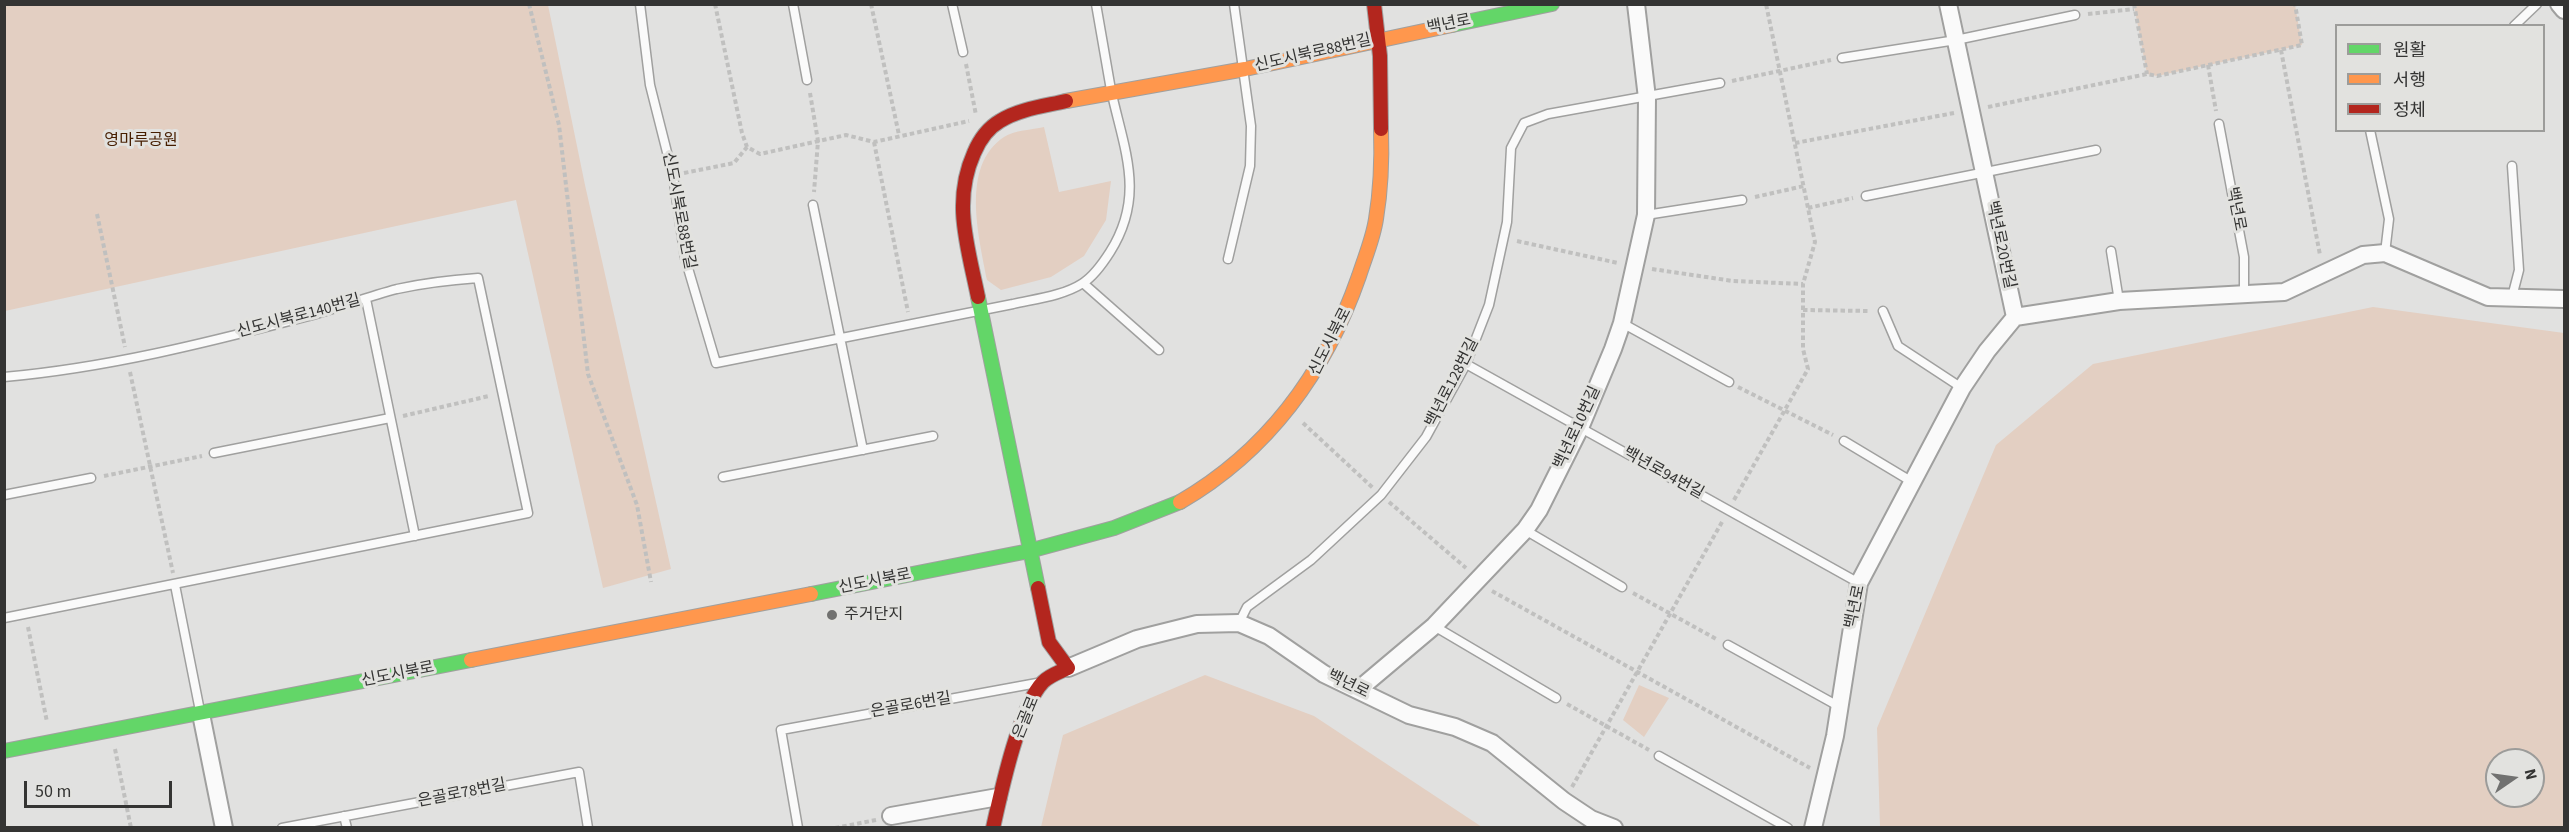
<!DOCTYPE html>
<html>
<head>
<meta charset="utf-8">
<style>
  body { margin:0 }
  #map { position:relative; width:2569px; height:832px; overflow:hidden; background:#e1e1e0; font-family:"Source Sans 3","Noto Sans KR",sans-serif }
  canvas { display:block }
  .frame { position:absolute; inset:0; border:6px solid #343433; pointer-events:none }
  .legend { position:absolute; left:2335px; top:24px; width:210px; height:108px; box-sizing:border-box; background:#e2e2df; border:2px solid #9c9c9a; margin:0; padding:8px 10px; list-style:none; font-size:18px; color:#343433 }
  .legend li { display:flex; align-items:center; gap:12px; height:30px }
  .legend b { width:30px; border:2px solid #9c9c9a }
  .north { position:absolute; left:2485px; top:748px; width:60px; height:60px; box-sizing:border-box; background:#e2e2df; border:2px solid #9c9c9a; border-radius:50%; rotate:77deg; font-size:16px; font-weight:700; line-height:24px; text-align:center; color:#343433 }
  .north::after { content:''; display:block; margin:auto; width:21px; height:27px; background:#717170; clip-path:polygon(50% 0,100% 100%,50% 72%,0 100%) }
  .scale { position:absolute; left:24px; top:781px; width:148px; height:27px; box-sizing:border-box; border:3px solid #343433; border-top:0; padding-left:8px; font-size:18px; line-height:21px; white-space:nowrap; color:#343433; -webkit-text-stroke:4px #e2e2df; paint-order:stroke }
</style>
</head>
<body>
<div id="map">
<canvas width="2569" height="832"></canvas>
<div class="frame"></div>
<ul class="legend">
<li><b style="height:8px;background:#63d668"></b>원활</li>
<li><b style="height:8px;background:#ff974d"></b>서행</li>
<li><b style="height:8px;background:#b3261e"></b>정체</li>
</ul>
<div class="north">N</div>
<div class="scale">50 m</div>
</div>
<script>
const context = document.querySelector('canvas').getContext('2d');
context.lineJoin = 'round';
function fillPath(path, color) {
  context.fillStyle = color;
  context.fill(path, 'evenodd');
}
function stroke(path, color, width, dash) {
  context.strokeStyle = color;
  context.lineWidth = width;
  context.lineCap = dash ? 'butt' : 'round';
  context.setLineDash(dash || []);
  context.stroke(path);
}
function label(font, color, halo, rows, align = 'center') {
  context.font = font + ' "Source Sans 3","Noto Sans KR",sans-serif';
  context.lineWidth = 6;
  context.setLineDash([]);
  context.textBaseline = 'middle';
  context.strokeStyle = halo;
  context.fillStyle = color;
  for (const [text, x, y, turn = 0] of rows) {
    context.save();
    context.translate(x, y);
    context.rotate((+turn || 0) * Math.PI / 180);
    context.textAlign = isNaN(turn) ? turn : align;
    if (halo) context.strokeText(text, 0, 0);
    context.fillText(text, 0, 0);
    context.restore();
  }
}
const green = new Path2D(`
  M4,5H548L585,185L671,569L603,588L516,200L5,311Z
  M2134,5H2295L2302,45L2157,76L2147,74Z
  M1044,127L1059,192L1111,181L1106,220L1084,256L1051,277L1001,290L987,280C979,237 960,166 1004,137C1014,130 1032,130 1044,127Z
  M2373,307L2564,333V827H1880L1877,728L1996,445L2093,364ZM2497,760H2533V796H2497Z
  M1205,675L1314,716L1482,827H1041L1063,735Z
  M1639,685L1669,698L1644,737L1623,720Z`);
const path = new Path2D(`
  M529,4L559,125L588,374L637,505L651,582
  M715,4L742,133L747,147L760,154L846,135L874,142L969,121
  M871,4L899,135
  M2134,4L2147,74
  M2088,14L2134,9
  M2281,50L2320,255
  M966,64L976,115
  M2208,65L2216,111
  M1732,81L1831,60
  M810,93L818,141L814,192
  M1988,107L2147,74L2157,76L2302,45L2295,4
  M874,142L908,312
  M1795,143L1954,113
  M684,173L734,163L747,147
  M1755,197L1804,186
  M1808,208L1853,198
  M97,214L125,347
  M1517,241L1618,263
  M1652,269L1733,281L1803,284
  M1803,310L1870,311
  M130,372L173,573
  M1738,387L1833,435
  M403,416L489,396
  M1303,423L1373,488
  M104,476L202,456
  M1734,500L1808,369L1803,349V284L1815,242L1766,4
  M1389,502L1466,568
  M1492,591L1810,768
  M1633,593L1718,640
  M28,627L47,722
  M1567,704L1649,750
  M115,749L131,828
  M1572,787L1722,522
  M835,828L876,820`);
const lane = new Path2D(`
  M640,4L650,85L673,176L685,258L716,363L1013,304C1035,299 1063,296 1083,283C1094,276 1103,263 1110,252C1146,195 1124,150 1111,90C1106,62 1101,33 1096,4
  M793,4L807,80
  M952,4L963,52
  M2514,26L2537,4
  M1842,58L1956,40L2075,15
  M2219,124L2244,257V295
  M2370,130L2389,219L2385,253
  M2512,166L2519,270L2512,297
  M1866,196L2096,150
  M813,205L863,450
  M1646,215L1742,200
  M2111,251L2119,301
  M1228,259L1250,166L1251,126L1234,4
  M1083,283L1159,350
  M366,299L415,536
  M1883,311L1898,346L1962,388
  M1622,323L1729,382
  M1466,364L1859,583
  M4,377C106,368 206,343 305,317C336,309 366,297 397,289C424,283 450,280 478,278L528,513L4,618
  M1844,441L1914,483
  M214,453L390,418
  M723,477L933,436
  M4,495L91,478
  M1525,530L1622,587
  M175,585L200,711
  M1239,623L1247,607L1311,560L1381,495L1426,437L1466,364L1489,305L1507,222L1511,148L1524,123L1548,114L1720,83
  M1434,626L1556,698
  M1728,645L1840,707
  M1659,756L1788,828
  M344,816L347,828
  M282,828L579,772L588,828
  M798,828L781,730L1037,683`);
const street = new Path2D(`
  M1948,4L2015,317
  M2559,4L2564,10
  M1068,668L1137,639L1197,624L1239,623L1269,636L1324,674L1409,715L1455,727L1492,743L1564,801L1591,819L1614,828
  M1358,690L1434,626L1525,530L1539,510L1580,428L1613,349L1622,323L1646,215L1647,98L1636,4
  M201,714L224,828
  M891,816L998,797
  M1813,828L1835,736L1859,583L1962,388L1987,351L2015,317L2119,301L2284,292L2363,255L2385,253L2488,297L2564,299`);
const fast = new Path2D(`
  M1452,25L1552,4
  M978,297L1038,588
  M811,594L1029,551L1114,528L1180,502
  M4,751L471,660`);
const slow = new Path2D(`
  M1066,101L1245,69L1452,25
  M1180,502C1268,451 1326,371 1359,276C1365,257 1373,239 1376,219C1381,189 1382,159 1381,129
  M471,660L811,594`);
const jam = new Path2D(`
  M1374,4L1380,56L1381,129
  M978,297C968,247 952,202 974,153C979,141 988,128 1000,121C1019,109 1045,106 1066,101
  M993,828C1001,792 1019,707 1043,682C1050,675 1060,672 1068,668L1049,642L1038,588`);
const markers = [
  [832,615,6,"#717170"]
];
const streetNames = [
  ["백년로",1449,25,-11],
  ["신도시북로88번길",1313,54,-13],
  ["백년로",2235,209,79],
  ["신도시북로88번길",678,211,79],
  ["백년로20번길",2000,245,78],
  ["신도시북로140번길",299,317,-15],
  ["신도시북로",1331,342,-63],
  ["백년로128번길",1453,383,-63],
  ["백년로10번길",1578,428,-65],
  ["백년로94번길",1663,474,29],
  ["신도시북로",875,582,-11],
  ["백년로",1856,607,-78],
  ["신도시북로",398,675,-11],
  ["백년로",1348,685,26],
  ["은골로6번길",911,706,-10],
  ["은골로",1027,718,-68],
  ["은골로78번길",462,794,-11]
];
const parkNames = [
  ["영마루공원",141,141]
];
const poiNames = [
  ["주거단지",844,615]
];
fillPath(green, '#e3cfc2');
stroke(lane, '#a0a09f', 11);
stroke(street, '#a0a09f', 20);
stroke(fast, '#a0a09f', 16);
stroke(slow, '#a0a09f', 16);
stroke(jam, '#a0a09f', 16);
stroke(path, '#c0c0bf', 4, [4.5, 3]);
stroke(lane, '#fafafa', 8);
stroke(street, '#fafafa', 16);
stroke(fast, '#63d668', 14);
stroke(slow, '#ff974d', 14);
stroke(jam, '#b3261e', 14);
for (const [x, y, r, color] of markers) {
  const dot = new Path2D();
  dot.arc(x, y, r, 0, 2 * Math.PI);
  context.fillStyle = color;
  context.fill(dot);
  stroke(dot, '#e2e2df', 2);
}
label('16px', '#343433', '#e2e2df', streetNames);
label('16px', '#461e00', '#e2e2df', parkNames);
label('16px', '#343433', '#e2e2df', poiNames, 'left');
</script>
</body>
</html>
